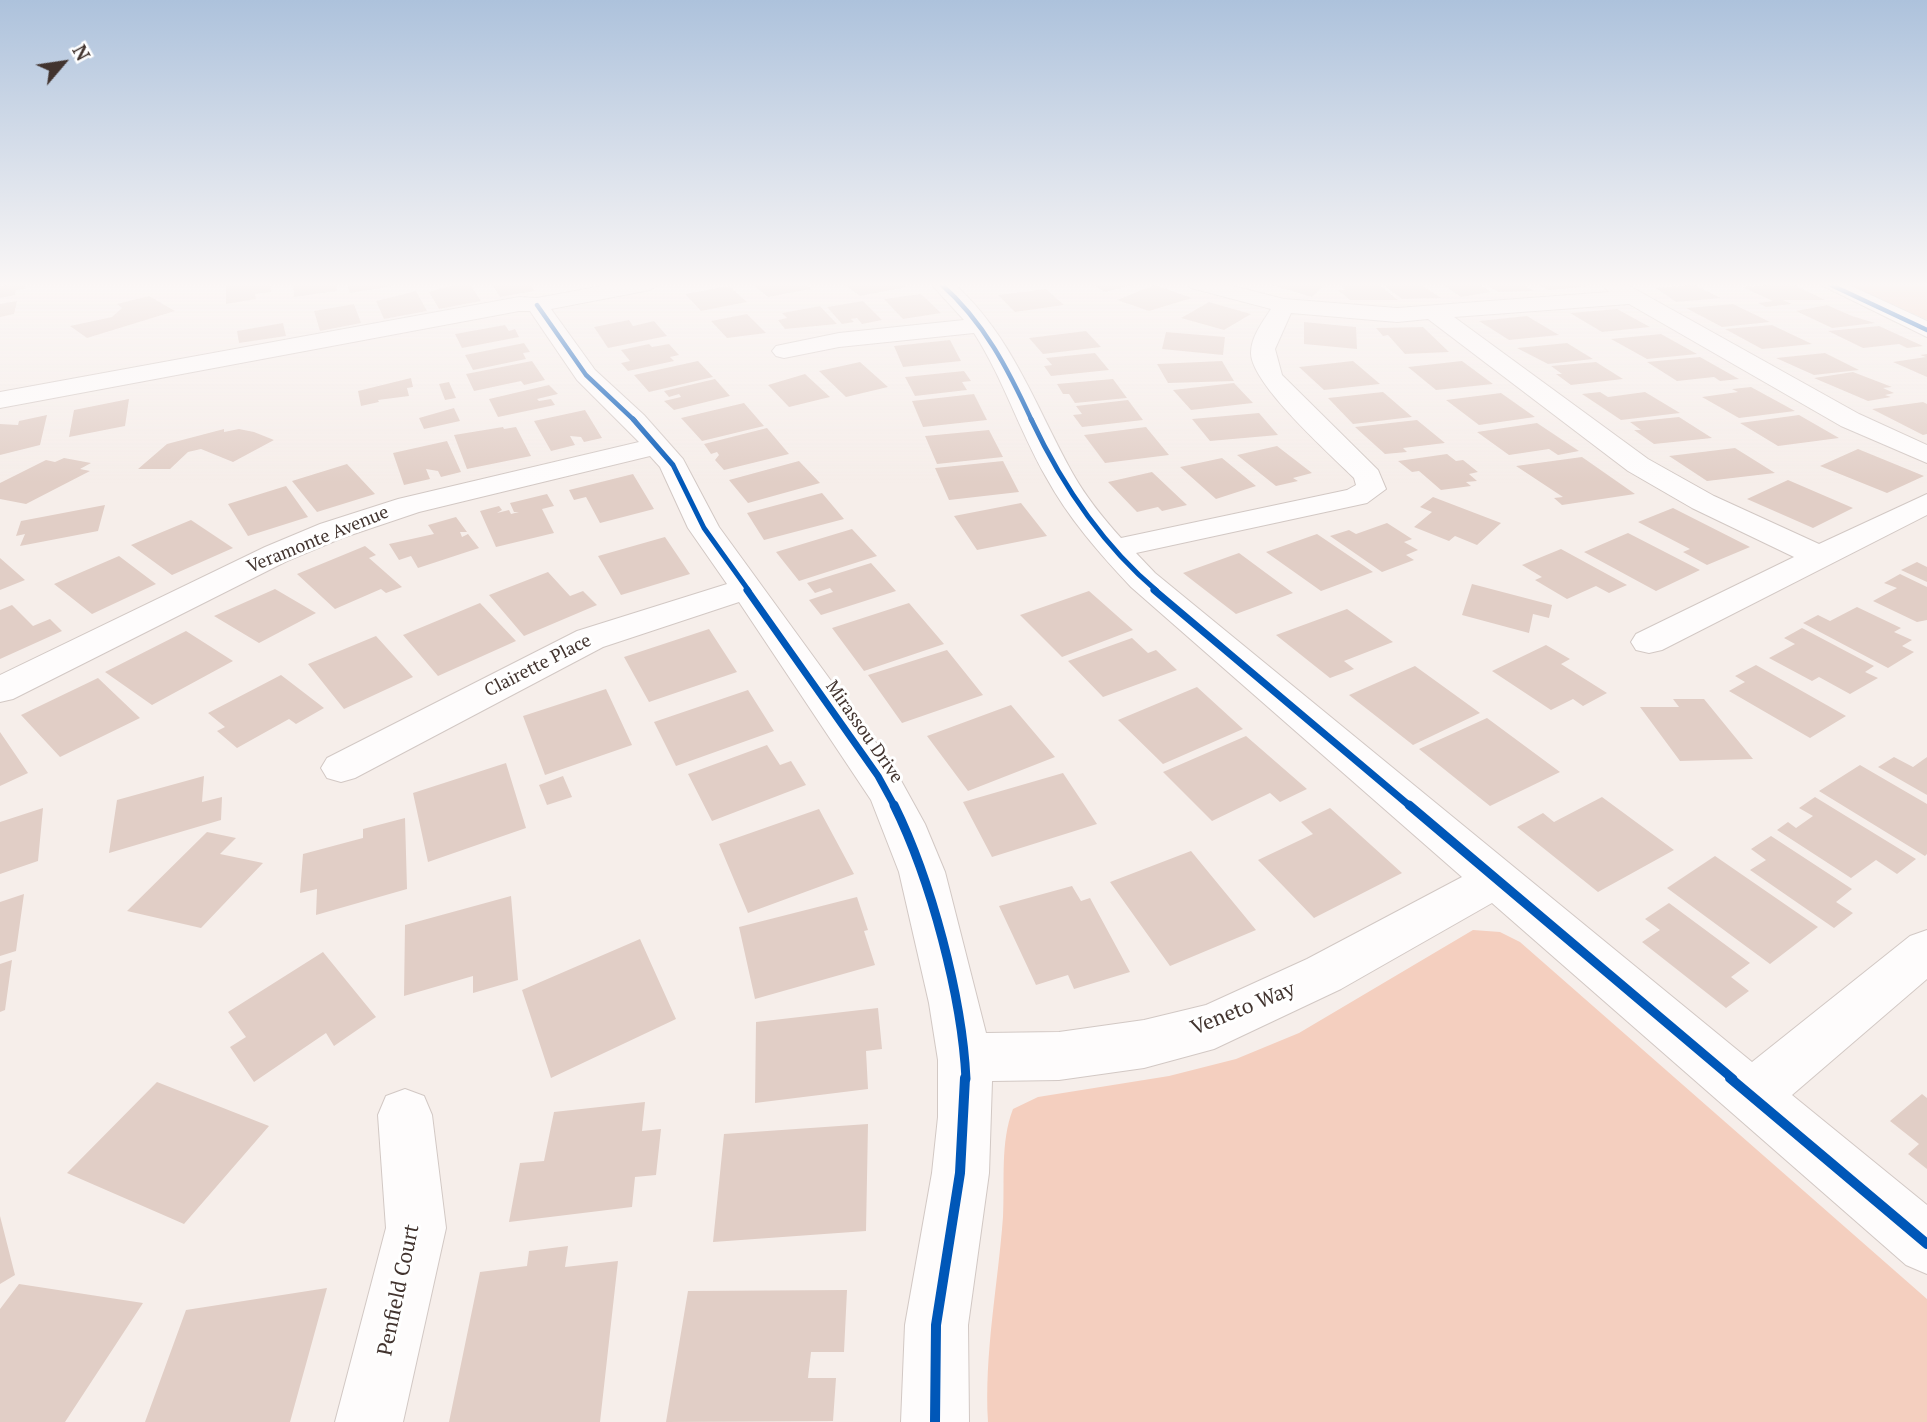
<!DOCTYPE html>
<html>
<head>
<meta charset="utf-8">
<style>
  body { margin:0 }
  #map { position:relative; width:1927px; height:1422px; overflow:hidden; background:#f6eeea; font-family:"PT Serif",serif }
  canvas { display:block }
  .north { position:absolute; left:28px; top:28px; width:70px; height:70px; -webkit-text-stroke:5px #fff; paint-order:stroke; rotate:61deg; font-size:19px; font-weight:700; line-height:28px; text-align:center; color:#42342f }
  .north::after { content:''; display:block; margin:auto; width:24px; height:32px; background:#42342f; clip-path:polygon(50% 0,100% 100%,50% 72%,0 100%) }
</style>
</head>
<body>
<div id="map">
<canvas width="1927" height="1422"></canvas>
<div class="north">N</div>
</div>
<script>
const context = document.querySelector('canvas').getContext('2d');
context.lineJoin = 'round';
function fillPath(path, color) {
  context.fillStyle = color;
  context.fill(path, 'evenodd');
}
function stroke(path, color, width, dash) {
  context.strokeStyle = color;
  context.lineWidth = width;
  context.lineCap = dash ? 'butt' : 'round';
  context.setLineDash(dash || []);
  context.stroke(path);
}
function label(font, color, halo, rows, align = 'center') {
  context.font = font + ' "PT Serif",serif';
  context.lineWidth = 6;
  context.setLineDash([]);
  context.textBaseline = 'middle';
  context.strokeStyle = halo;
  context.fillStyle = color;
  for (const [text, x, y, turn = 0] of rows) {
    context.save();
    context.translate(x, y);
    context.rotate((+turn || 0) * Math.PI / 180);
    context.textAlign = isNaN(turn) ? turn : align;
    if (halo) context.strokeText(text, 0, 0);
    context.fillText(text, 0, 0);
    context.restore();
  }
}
const green = new Path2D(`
  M1850,284H1927V320L1852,286Z
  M1473,930L1500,932L1520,942L1927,1299V1422H988C984,1354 998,1285 1003,1217C1005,1182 1000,1142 1013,1109L1038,1097L1169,1076L1236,1059L1299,1033Z`);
const building = new Path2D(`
  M26,284L25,289L16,290L15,295L0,298V286Z
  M226,284H270L271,292L255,294L256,299L226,304Z
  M293,284H336L337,291L294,297Z
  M347,284H392V286L350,293Z
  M457,284H470L481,301L439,309L429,292Z
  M492,284H530L535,291L500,297Z
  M752,284H805L811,289L768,297Z
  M844,284H902L906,287L860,296Z
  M1092,284H1132V285L1105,292Z
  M1268,284H1325L1312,297Z
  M1339,284H1378L1398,300H1350L1338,290H1346Z
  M1382,284H1420L1441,298L1402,299Z
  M1442,284H1479L1491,292L1461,297Z
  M1486,284H1522L1534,291L1498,292Z
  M1539,284H1588V286L1548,290Z
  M1792,284L1825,300H1783L1792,304L1766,307L1758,303L1773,301L1742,287Z
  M1155,285L1192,298L1149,311L1117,300Z
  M1694,285L1721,298L1676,302L1656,288Z
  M729,286L747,302L701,311L685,294Z
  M1046,289L1064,305L1015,312L998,295Z
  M416,291L427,311L384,319L376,301Z
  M921,294L941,313L903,319L884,299Z
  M149,296L175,311L87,338L70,326L112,317L122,308L117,304Z
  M17,301L14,314L0,317V304Z
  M863,301L882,320L862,324L857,318L851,319L854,322L842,324L827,307Z
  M1209,302L1251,314L1224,330L1181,318Z
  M354,304L361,323L320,331L314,311Z
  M1733,304L1770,322L1722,327L1686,308Z
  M1827,305L1852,316L1875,323L1832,328L1796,311Z
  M820,306L837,324L785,329L778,320L787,318L782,313Z
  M1617,309L1650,327L1602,332L1570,313Z
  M747,314L766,333L727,338L711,321Z
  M1527,316L1559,335L1509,340L1479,321Z
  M629,320L633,326L654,321L667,336L608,348L594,327Z
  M1304,322L1356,327L1357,349L1304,344Z
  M283,323L286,336L239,343L237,331Z
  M505,325L509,331L515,329L519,337L462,348L455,334Z
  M1772,325L1812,344L1762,349L1725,329Z
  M1879,326L1923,346L1907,348L1899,344L1863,348L1828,331Z
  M1423,327L1449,352L1405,354L1388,335L1383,336L1376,328Z
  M1086,331L1101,347L1043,354L1029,338Z
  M1166,332L1225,337L1223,355L1162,349Z
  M1661,334L1697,354L1647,359L1611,339Z
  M950,340L961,361L903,367L894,346Z
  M524,343L530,352L523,353L526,359L473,370L465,355Z
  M1567,343L1593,359L1548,364L1517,348Z
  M649,344L652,347L669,344L679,355L670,357L674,361L628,371L621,363L630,361L621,350Z
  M1095,353L1109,370L1051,376L1044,366L1052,365L1046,358Z
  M1825,353L1859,370L1814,375L1776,358Z
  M1927,354V377L1893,362L1926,357L1920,355Z
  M1700,357L1739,379L1720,381L1714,377L1677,381L1647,362Z
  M532,361L545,380L524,385L521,381L474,391L466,374Z
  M698,361L713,377L649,392L634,375Z
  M1222,361L1234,381L1168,383L1157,364Z
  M1353,361L1380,384L1324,390L1299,367Z
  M1462,361L1493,384L1436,390L1408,367Z
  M860,362L888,387L846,397L819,371Z
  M1596,362L1623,379L1571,385L1556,374H1562L1551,366Z
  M964,371L971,381L962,382L967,390L915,396L905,377Z
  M1853,372L1892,387L1883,388L1894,393L1885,395L1891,397L1868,401L1814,378Z
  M805,374L830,397L789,407L768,385Z
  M411,378L413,387L407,388L409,396L378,400L379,402L361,406L358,391Z
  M715,379L730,396L674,410L664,401L681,397L679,394L669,397L664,391Z
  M1113,379L1127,398L1075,403L1069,394H1063L1057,384Z
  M449,382L456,398L445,400L439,384Z
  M1234,383L1253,403L1191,410L1173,390Z
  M549,385L558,394L537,399L539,401L551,399L555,405L498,417L489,399Z
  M1751,387L1795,411L1739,418L1702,397L1738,392L1732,389Z
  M1383,392L1412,417L1353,424L1328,398Z
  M1600,392L1608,397L1645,392L1680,413L1621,420L1582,394Z
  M1501,393L1535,417L1479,425L1446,400Z
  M974,394L987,420L923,427L912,401Z
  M129,399L125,426L69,437L74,410Z
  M1128,400L1143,420L1082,427L1073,415L1082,414L1076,406Z
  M1923,402L1927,404V434L1923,435L1872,409Z
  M744,403L764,426L702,441L681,418Z
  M454,408L460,421L424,429L419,418Z
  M585,410L602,438L584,442L581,437L570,436L575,445L551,451L534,421Z
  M1259,413L1278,435L1210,441L1192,419Z
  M47,415L40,445L0,455V424L18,425L19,421Z
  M1799,415L1839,438L1778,446L1740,423Z
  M1679,417L1712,438L1654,444L1634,430H1641L1630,422Z
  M1417,420L1445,443L1403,448L1407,452L1385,454L1355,427Z
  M1537,423L1579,451L1558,455L1549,449L1509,455L1477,432Z
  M503,427L504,429L516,427L531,456L467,469L454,435Z
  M1146,427L1169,455L1105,463L1084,435Z
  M767,428L789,454L724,470L715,460L719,455L717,452L711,454L704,444Z
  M224,429V432L239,429L254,432L274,440L233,462L201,449L188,452L170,469H138L167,444Z
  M989,430L1003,457L937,464L925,436Z
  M447,441L461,472L441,477L438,471L426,469L430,479L404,485L393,453Z
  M1277,446L1312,473L1293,478L1298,481L1276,486L1237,455Z
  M1735,448L1775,473L1707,481L1669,456Z
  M1858,449L1924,476L1887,493L1820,466Z
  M1447,454L1456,461L1463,460L1478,472L1469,474L1477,481L1466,482L1471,486L1441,490L1419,471L1412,472L1398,461Z
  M1582,457L1635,494L1562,505L1554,498L1563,497L1516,466Z
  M64,458L91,463L80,469L90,471L26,504L0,499V483L46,460L55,462Z
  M1222,458L1256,486L1216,499L1180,467Z
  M799,461L820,483L748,503L729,480Z
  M1003,461L1019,492L949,500L935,468Z
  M347,464L375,494L317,512L292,481Z
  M1152,472L1187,505L1162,511L1158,507L1137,512L1108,482Z
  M633,474L654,509L600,523L586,497L574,500L569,490Z
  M1788,480L1853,508L1813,528L1747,499Z
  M286,486L308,517L248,536L228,504Z
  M822,493L844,519L764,540L747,513Z
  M547,494L554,506L542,509L554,533L496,547L480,511L499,506L502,510L497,513L509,510L511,514L519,512H514L510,503Z
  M1433,497L1501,523L1477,545L1455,536L1449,541L1414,527L1432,512L1420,507Z
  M1021,503L1047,536L977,550L954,516Z
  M105,505L98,531L20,546L25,534L16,536L21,521Z
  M1673,508L1750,547L1707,565L1683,552L1690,549L1638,522Z
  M456,517L467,532H460L462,537L468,534L479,548L418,568L411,556L399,560L389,544L434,534L428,525Z
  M191,520L233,548L172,575L131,545Z
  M1387,523L1412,539L1404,542L1418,550L1406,555L1414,560L1382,572L1330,536L1349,530L1356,534Z
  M852,529L877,556L799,581L776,552Z
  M1628,533L1700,570L1656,591L1584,552Z
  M1317,534L1373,572L1321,591L1266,552Z
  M665,537L690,574L621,595L598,556Z
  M365,546L376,555L369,558L402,587L386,593L381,589L335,609L297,574Z
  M1561,549L1627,585L1609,593L1596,586L1567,599L1535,580L1542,577L1522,565Z
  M1239,553L1293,593L1236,614L1183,573Z
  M119,556L156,584L92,614L54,584Z
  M0,558L25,580L0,590Z
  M1917,562L1927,567V582L1901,570Z
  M871,563L896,591L821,615L809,600L833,592L830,588L815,593L807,583Z
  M548,572L570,596L583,591L597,605L524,636L489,595Z
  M1900,574L1927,587V620L1917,622L1873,601L1897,588L1884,583Z
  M1472,584L1552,605L1549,618L1533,614L1529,633L1462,615Z
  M275,589L316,613L259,643L214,616Z
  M1089,591L1133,630L1062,657L1020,615Z
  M480,603L516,641L438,676L403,635Z
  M909,603L944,644L864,671L832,628Z
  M12,605L33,626L50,619L62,631L0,659V610Z
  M1857,607L1901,628L1894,632L1912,640L1902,646L1914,652L1888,668L1803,623L1818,615L1830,621Z
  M1347,609L1393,642L1344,661L1354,669L1330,678L1276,635Z
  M1802,628L1874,666L1865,672L1878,678L1850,694L1819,677L1812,681L1769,658L1795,644L1784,638Z
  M709,629L737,672L649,702L624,657Z
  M186,631L233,661L152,705L105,672Z
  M376,636L413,677L344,709L308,664Z
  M1132,638L1148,653L1156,650L1177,670L1103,697L1068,661Z
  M1546,645L1570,659L1561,664L1607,693L1583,706L1573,699L1551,710L1492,671Z
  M947,650L983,695L902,723L868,675Z
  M1756,665L1846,716L1810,738L1729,691L1745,682L1735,676Z
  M1415,666L1480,713L1413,745L1349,695Z
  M281,675L324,708L296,724L289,719L237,748L217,731L225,727L208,713Z
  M98,678L140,718L60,757L21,715Z
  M1197,687L1243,729L1163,764L1118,720Z
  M606,689L632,745L545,775L523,716Z
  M748,690L774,731L676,766L654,722Z
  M1673,699H1704L1753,759L1680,761L1640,707H1679Z
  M1011,705L1055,757L968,791L927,736Z
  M1487,718L1560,772L1490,806L1419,749Z
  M0,732L28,773L0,786Z
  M1246,736L1307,789L1280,802L1270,793L1212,821L1163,772Z
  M767,745L780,765L791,761L806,785L712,821L688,774Z
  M1894,757L1913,767L1927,757V795L1878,767Z
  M506,763L526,828L428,862L413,793Z
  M1860,765L1927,804V854L1925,856L1819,791Z
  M1063,773L1097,824L992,857L963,802Z
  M204,776L202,802L222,797L221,820L109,853L117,800Z
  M563,776L572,797L547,805L539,785Z
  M1602,797L1674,850L1598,892L1517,827L1543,813L1554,822Z
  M1815,797L1916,859L1897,874L1876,860L1851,878L1777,830L1788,822L1796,828L1813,816L1799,808Z
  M43,808L38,861L0,874V822Z
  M1330,808L1402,873L1314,918L1258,860L1313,834L1301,822Z
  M819,809L854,874L748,913L719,844Z
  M405,818L407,889L316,915L317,889L300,893L303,854L363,838V829Z
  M207,832L236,838L220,854L263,863L201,928L127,911Z
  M1771,836L1852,889L1836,902L1853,913L1834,928L1750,870L1766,860L1751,849Z
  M1191,851L1256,930L1170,966L1110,882Z
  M1715,856L1818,927L1770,964L1667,888Z
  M1072,886L1081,901L1090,898L1130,972L1074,989L1068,975L1036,985L999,906Z
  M24,894L16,951L0,956V902Z
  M511,896L518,980L473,993V976L404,996L405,925Z
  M857,897L868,930L864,931L875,965L755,999L739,927Z
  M1669,903L1750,963L1731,977L1749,991L1726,1008L1642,942L1660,930L1645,919Z
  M640,939L676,1019L551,1078L522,990Z
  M323,952L376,1017L334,1046L326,1033L254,1082L230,1047L246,1037L228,1012Z
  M12,960L5,1010L0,1012V964Z
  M878,1008L882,1049L866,1051L868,1089L755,1103L756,1022Z
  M157,1082L269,1126L184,1224L67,1173Z
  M1922,1094L1927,1098V1169L1908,1154L1919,1144L1890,1121Z
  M645,1102L642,1131L661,1129L656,1175L635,1177L632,1207L509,1222L520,1163L544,1161L554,1112Z
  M868,1124L866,1231L713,1242L724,1134Z
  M0,1216L15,1275L0,1284Z
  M568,1246L565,1267L618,1261L600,1422H449L480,1272L527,1266L529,1251Z
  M19,1284L143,1303L65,1422H0V1309Z
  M327,1288L290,1422H145L186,1310Z
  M847,1290L844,1352H811L808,1378H836L833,1421L666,1422L688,1291Z`);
const minor = new Path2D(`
  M613,284H660L650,290L551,309L595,370L644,415L683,459L719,527L893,766L925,824L945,872L986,1033L1059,1032L1144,1020L1206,1005L1307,959L1462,877L1131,587C1099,553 1069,519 1046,477C1019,430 1003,378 974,333L839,347L784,358L776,356L772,351L776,346L839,333L964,320L931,284H954C1012,335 1036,408 1073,474C1086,497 1103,518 1121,538L1347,490L1356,485L1354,478C1330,454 1251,384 1251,353C1251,337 1262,323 1271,309L1191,288L1188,284H1225L1284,299L1397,308L1609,292L1602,284H1626L1859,414L1927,445V463L1841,426L1629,304L1454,317L1648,459L1714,496L1819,544L1927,494V515L1662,650L1649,653L1636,650L1631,642L1636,634L1794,557L1692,508L1628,471L1428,319L1397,322L1291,313L1275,349L1282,375L1378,470L1386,489L1367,503L1136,553L1155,573L1752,1062L1910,936L1927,930V979L1792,1095L1927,1205V1274L1906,1265L1492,903L1341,989L1214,1049L1144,1068L1059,1080L992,1081L989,1173L968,1325L969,1422H901L905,1325L932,1173L938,1117V1060L929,1003L899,872L871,800L739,602L603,647L355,778L341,782L327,778L321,768L327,758L577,631L727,584L688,528L660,467L650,456L419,512L342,538L287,561L13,699L0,702V675L265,547L320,524L398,499L639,442L577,380L530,311H519L0,408V392L519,297L537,298Z
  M1819,284H1847L1927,321V337Z
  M405,1089L424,1096L432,1115L446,1228L403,1422H335L386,1228L378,1115L386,1096Z`);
const cyclewayFar4 = new Path2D(`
  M941,284C984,322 1008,369 1032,421
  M1829,284L1927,330
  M537,305L586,375L635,421`);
const cyclewayFar3 = new Path2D(`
  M633,419L673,465L704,528L749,591
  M1031,419C1062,485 1101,544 1157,591`);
const cyclewayFar2 = new Path2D(`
  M747,590L878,776L895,807
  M1154,590L1411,807`);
const cyclewayFar1 = new Path2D(`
  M894,805C931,880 962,996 966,1079
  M1409,805L1733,1079`);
const cycleway = new Path2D(`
  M1730,1078L1927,1244
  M935,1422L936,1325L960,1173L965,1078`);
const streetNames = [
  ["Veramonte Avenue",318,540,-22],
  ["Clairette Place",538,666,-27],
  ["Mirassou Drive",864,732,55]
];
const nearStreetnames = [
  ["Veneto Way",1243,1009,-22],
  ["Penfield Court",399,1290,-78]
];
fillPath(green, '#f4cfbf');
fillPath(building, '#e1cec6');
stroke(minor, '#d2c8c4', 2);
fillPath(minor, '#fefcfc');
stroke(cyclewayFar4, '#0057b8', 4.5);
stroke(cyclewayFar3, '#0057b8', 5);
stroke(cyclewayFar2, '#0057b8', 7);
stroke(cyclewayFar1, '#0057b8', 9);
stroke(cycleway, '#0057b8', 10);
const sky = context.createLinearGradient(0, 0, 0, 483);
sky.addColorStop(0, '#adc2dc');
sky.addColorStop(0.59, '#fbf7f6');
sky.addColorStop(1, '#fbf7f600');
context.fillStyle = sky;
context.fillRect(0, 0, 1927, 483);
label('18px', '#42342f', '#fff', streetNames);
label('21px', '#42342f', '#fff', nearStreetnames);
</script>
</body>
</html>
